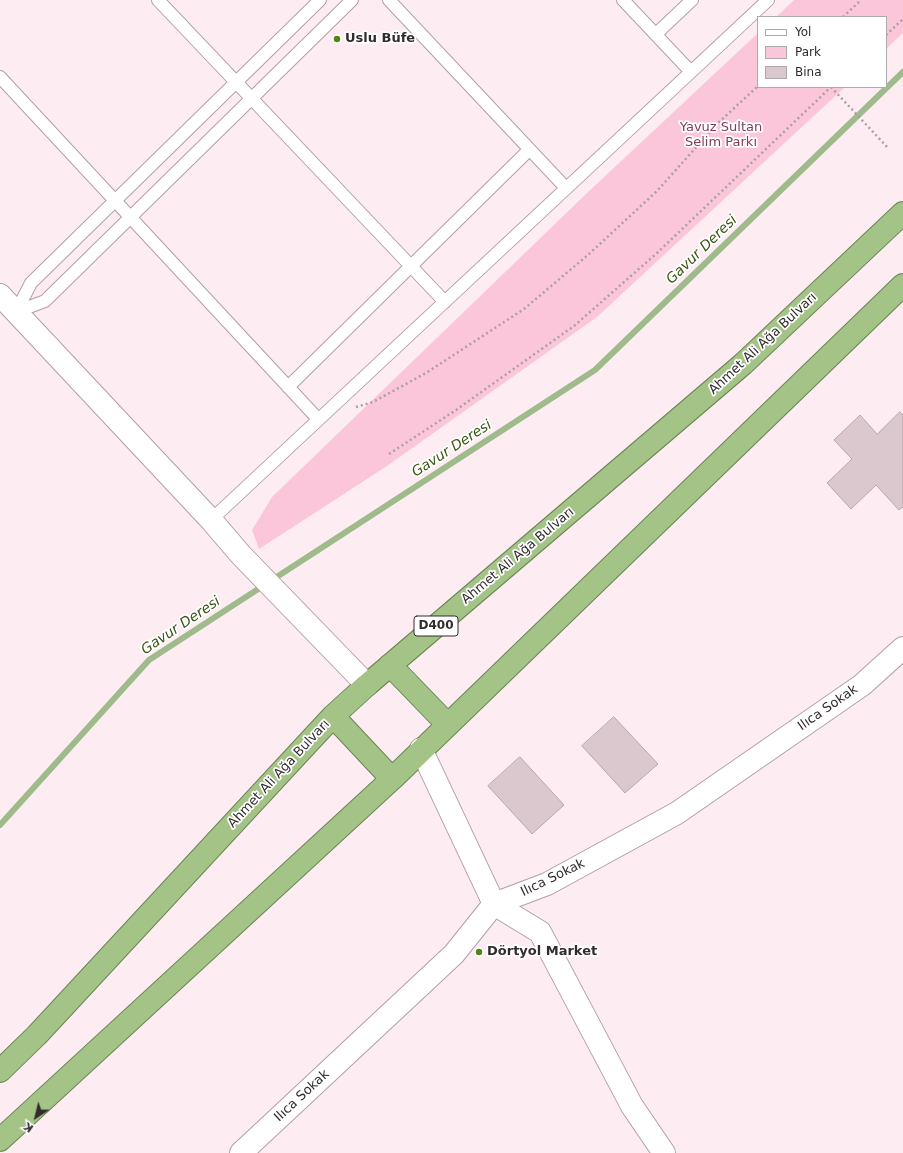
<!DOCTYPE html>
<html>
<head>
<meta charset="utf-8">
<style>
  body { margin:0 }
  #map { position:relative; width:903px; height:1153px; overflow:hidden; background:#fdedf2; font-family:"DejaVu Sans",sans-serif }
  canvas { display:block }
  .legend { position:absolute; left:757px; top:16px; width:130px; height:72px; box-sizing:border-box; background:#fff; border:1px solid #adaaab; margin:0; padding:5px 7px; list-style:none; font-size:12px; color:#322b2e }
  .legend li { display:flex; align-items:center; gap:8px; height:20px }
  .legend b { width:20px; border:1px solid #adaaab }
  .north { position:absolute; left:16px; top:1097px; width:40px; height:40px; -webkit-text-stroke:3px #fff; paint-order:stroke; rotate:215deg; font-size:11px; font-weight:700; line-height:16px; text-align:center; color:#322b2e }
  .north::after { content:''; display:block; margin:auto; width:14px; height:18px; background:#322b2e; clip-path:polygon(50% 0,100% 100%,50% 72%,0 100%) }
</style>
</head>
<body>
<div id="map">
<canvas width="903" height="1153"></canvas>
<ul class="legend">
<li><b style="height:5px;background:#fff"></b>Yol</li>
<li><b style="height:11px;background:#fcc6da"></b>Park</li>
<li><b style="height:11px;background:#dbc8ce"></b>Bina</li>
</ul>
<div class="north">K</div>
</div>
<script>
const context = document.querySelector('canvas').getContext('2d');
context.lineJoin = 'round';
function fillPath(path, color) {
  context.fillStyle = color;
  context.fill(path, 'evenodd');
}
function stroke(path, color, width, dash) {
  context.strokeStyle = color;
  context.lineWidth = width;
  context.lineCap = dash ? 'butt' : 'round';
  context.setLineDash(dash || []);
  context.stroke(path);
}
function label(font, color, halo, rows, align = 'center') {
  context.font = font + ' "DejaVu Sans",sans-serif';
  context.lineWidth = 3.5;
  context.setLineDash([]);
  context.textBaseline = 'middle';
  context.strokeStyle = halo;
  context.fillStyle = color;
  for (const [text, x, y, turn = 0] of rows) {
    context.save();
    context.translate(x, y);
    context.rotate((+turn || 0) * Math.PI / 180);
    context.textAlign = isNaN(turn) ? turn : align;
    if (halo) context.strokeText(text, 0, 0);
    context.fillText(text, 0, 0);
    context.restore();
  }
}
const green = new Path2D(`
  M794,0H903V33L886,49V17H776Z
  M758,33V87H845L597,317L387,466L259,549L252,530L272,497L587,193Z`);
const stream = new Path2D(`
  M0,825L149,660L595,370L903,72`);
const building = new Path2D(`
  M900,412L903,415V507L899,510L876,485L851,509L827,483L852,459L834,440L860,415L877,434Z
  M614,717L658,764L625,793L582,746Z
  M520,757L564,805L532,834L488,786Z`);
const path = new Path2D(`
  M843,17L861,0
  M886,35L903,19
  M831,87L888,148
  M356,407L373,402L426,373L524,309L589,254L657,191L717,124L758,86
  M389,454L456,410L574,326L657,253L831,87`);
const service = new Path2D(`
  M158,0L445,302
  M389,0L566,188
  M623,0L691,72
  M656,34L692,0
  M0,77L318,419
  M16,312L45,301L352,0
  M16,312L31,283L320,0
  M288,387L529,150
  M211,520L768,0`);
const minor = new Path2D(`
  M0,295L211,520L241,555L367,685
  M421,749L494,904L540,932L632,1106L664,1153
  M241,1153L454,954L494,904L547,884L677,813L862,685L903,648`);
const trunk = new Path2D(`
  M390,665L448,725
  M333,716L392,779
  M0,1071L37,1035L333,716L367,685L743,364L903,213
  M0,1140L392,779L903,285`);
const markers = [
  [337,39,4,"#538416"],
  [479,952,4,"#538416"]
];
const shields = [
  [436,626,44]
];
const shieldNames = [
  ["D400",436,626]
];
const poiNames = [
  ["Uslu Büfe",345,39],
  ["Dörtyol Market",487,952]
];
const parkNames = [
  ["Yavuz Sultan",721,128],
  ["Selim Parkı",721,143]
];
const streetNames = [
  ["Ahmet Ali Ağa Bulvarı",763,344,-43],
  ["Ahmet Ali Ağa Bulvarı",518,556,-40],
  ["Ilıca Sokak",828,708,-35],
  ["Ahmet Ali Ağa Bulvarı",279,774,-47],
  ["Ilıca Sokak",553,878,-26],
  ["Ilıca Sokak",302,1096,-43]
];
const waterNames = [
  ["Gavur Deresi",702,250,-44],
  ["Gavur Deresi",452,449,-33],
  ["Gavur Deresi",181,626,-34]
];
fillPath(green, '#fcc6da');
stroke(stream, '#a0bb8b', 6);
fillPath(building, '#dbc8ce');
stroke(building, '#b8a6ac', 1);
stroke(service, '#b19fa5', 14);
stroke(minor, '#b19fa5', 24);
stroke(trunk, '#6c8454', 24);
stroke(path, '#ab9fa3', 2.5, [2, 3]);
stroke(service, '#fff', 12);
stroke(minor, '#fff', 22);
stroke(trunk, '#a3c387', 22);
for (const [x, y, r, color] of markers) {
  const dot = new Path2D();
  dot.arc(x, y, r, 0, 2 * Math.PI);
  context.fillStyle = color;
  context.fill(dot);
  stroke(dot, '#fff', 1.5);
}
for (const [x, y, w] of shields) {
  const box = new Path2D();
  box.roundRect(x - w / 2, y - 10, w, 20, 3);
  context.fillStyle = '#fff';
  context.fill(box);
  stroke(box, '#322b2e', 1);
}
label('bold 12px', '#322b2e', null, shieldNames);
label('bold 13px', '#322b2e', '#fff', poiNames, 'left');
label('13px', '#813c5a', '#fff', parkNames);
label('13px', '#322b2e', '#fff', streetNames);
label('italic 14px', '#365612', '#fff', waterNames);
</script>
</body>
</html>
